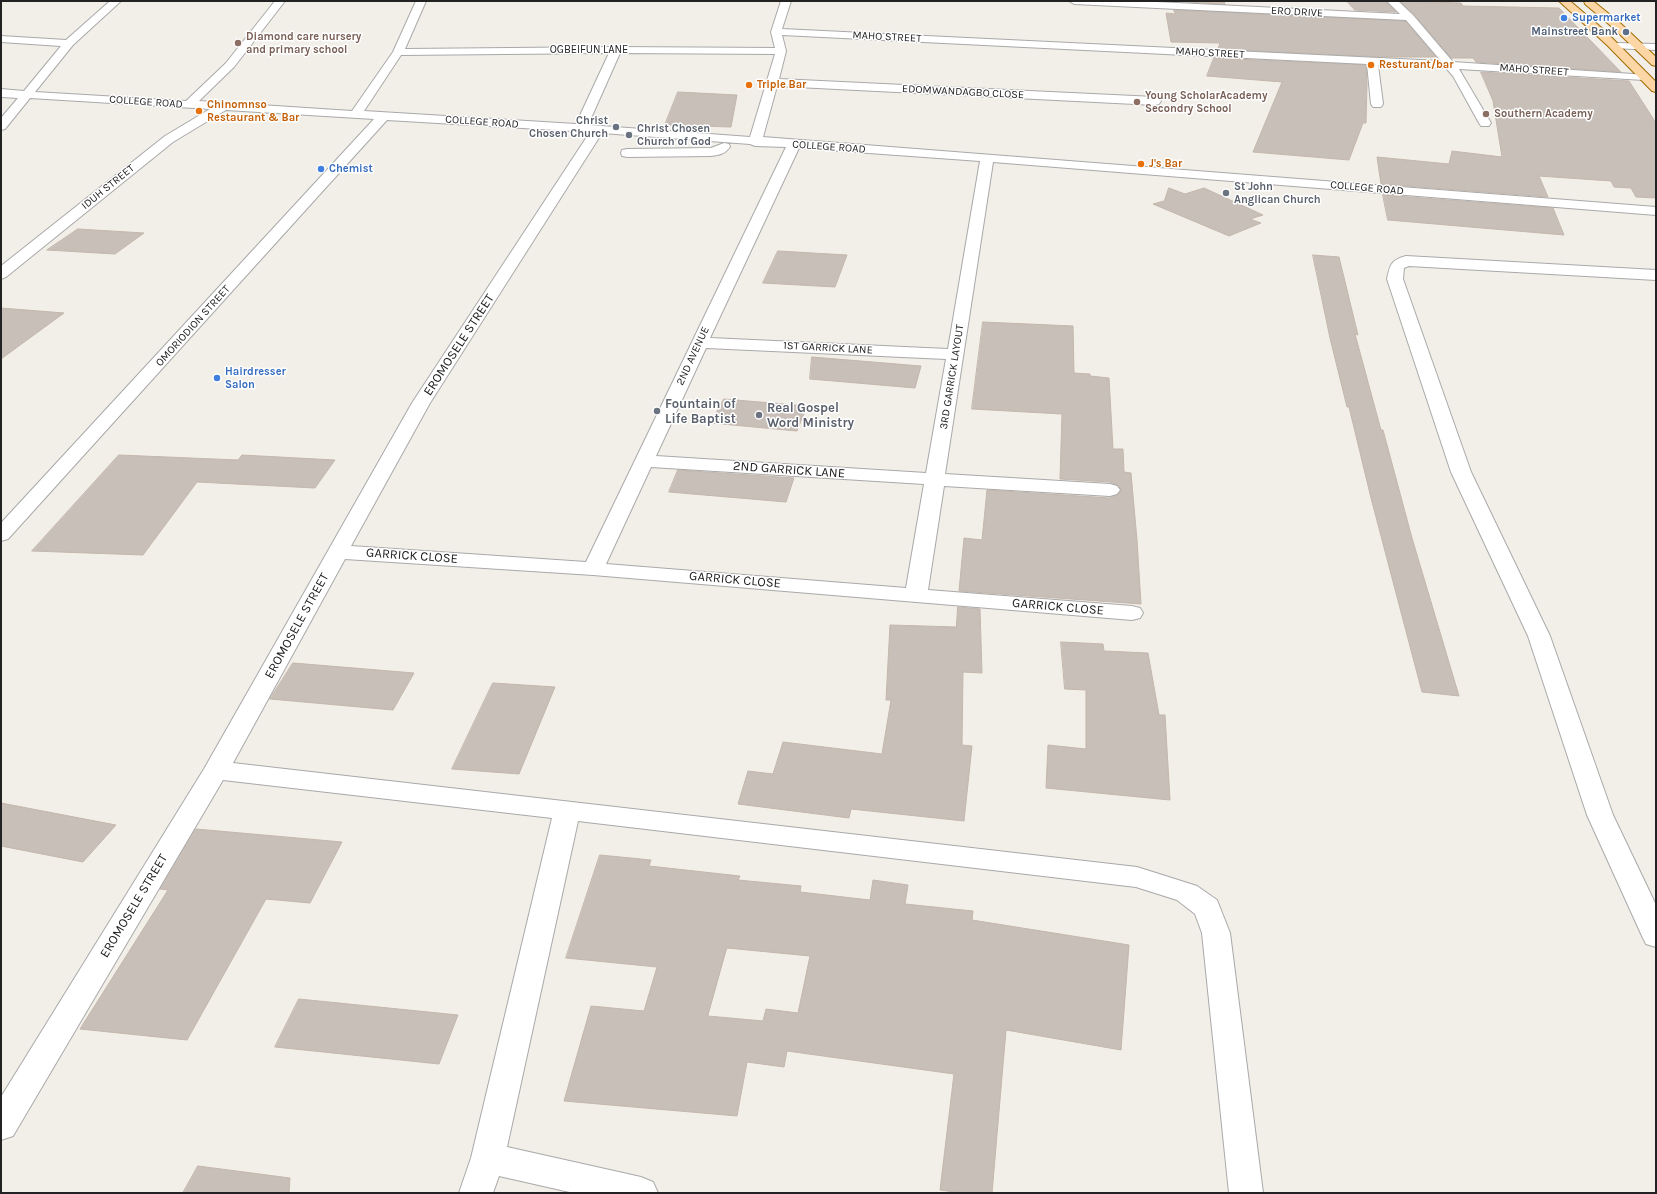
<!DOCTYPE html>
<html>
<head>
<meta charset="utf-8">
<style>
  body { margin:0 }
  #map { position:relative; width:1657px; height:1194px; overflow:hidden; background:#f2efe9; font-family:Karla,sans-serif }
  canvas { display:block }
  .frame { position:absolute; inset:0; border:2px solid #222; pointer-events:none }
</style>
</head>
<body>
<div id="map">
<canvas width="1657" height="1194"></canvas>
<div class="frame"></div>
</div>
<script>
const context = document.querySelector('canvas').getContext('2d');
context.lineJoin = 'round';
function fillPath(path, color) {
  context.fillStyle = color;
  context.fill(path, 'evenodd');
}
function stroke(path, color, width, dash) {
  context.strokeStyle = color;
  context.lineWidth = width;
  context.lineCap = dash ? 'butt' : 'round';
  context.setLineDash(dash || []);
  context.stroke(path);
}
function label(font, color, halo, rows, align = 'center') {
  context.font = font + ' Karla,sans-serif';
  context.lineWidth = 3;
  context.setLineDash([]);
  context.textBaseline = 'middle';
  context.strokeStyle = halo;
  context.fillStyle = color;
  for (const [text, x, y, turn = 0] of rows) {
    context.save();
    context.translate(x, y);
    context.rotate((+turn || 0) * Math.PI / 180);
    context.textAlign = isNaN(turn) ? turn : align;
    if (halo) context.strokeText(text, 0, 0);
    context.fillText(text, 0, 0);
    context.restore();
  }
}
const building = new Path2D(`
  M1171,1H1224L1225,4Z
  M1347,1H1386L1396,12L1355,10Z
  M1400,1L1461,3L1463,6L1559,8L1621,72L1476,62L1473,58H1451L1414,14Z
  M1174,10L1405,21L1436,57H1384L1218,49L1220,43L1171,42L1166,13L1175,14Z
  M1214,58L1366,65L1367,83L1366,123H1363L1349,160L1253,152L1282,82L1207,76Z
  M1481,72L1629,81L1656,123V198L1636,197L1631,188L1614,187L1611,181L1539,176L1548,197L1381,184L1377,157L1449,164L1452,151L1502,157L1493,101Z
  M678,92L737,95L731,127L665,125Z
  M1169,188L1185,194L1204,188L1263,215L1250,219L1261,223L1229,236L1153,204L1164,201Z
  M1383,195L1553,208L1564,235L1388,220Z
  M78,229L144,233L115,254L47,250Z
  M778,251L847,255L835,287L763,283Z
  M1313,255L1339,257L1358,335L1355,334L1381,430H1383L1412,538L1459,696L1422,692L1371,498L1349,407H1347L1330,338Z
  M1,308L64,313L1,359Z
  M983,322L1073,326L1074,373L1090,374V376L1109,378L1113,449H1123L1124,472L1131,473L1137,540L1141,604L959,591L964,538L982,540L987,490L1110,498L1117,495L1122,490L1117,485L1110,482L1060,479L1062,414L972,409Z
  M812,357L921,366L915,388L810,379Z
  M724,399L807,406L797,431L711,423Z
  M119,455L238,460L242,455L335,460L315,488L197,482L143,555L32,551Z
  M678,470L735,474L794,478L786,502L669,492Z
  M958,607L980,609L982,673L963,672L962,745L972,746L964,821L851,809L849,818L738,804L748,771L773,774L783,742L882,754L891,700H886L890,625L956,627Z
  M1061,642L1103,644L1104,651L1148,653L1159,715H1165L1170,800L1046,788L1048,745L1086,749V690L1065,689Z
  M293,663L414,673L393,710L270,699Z
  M493,683L555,687L519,774L452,769Z
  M1,803L116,825L83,862L1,846Z
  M196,829L342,842L310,903L266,899L187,1040L80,1029L168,890L160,889Z
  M600,855L651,860L649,866L740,876L738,880L801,886L800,892L870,900L873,880L908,885L905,904L973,911L972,920L1129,945L1121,1050L1006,1030L992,1193H962L940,1190L954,1074L787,1051L784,1067L747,1062L737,1116L564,1101L591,1006L644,1011L657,967L566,958ZM727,948L810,956L798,1013L766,1009L763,1021L708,1016Z
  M299,999L458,1015L439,1064L275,1047Z
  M198,1166L290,1178L289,1193H183Z`);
const minor = new Path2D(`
  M110,1H121L73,45L35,92L186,101L226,63L275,1H285L234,67L199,101L352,111L393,52L416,1H426L405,49L616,47L775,48L771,32L781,1H791L782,29L1441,61L1406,20L1074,4L1069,1H1136L1400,14L1387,1H1398L1413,15L1453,62L1648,75L1650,77L1648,79L1644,80L1459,69L1491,123L1489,126H1481L1479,123L1453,76L1446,68L1378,65L1383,104L1381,107H1373L1371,104L1367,64L782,35L786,51L779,79L1155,97L1159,98L1161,101L1159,104L1155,105L777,86L763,137L1656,207V215L993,162L945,474L1110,484L1117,486L1120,490L1117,494L1110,496L944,486L928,590L1132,606L1140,608L1143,613L1140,618L1132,620L593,575L345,559L233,763L1137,867L1197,886L1217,900L1230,933L1263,1193H1229L1202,933L1195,914L1177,900L1136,887L578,821L507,1147L641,1177L653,1182L658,1193H574L499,1176L493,1193H459L471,1158L552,818L223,780L13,1136L1,1140V1097L204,769L412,403L590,132L387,120L8,539L1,541V523L374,119L226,110L173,142L6,277L1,279V266L165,136L210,109L30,98L5,129L1,130V118L18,98L1,97V89L24,91L61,46L1,42V36L66,40ZM609,53L576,124L364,111L401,55ZM620,53L775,54L750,137L588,125ZM602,133L750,144L755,146L786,147L586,562L351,546L430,403ZM799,148L980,161L948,349L710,338ZM706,348L946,359L926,473L656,456ZM651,467L924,484L906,588L606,564Z
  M1616,43L1656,44V50L1612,48L1611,46L1612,44Z
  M724,143L729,144L730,147C725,154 719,155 711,156L627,157L622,156L621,153L622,150L627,149L711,148Z
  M1406,256L1656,270V280L1409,266L1404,268L1403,279L1471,472L1550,636L1613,815L1656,905V947L1646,944L1642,936L1587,815L1528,636L1451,472L1387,279C1390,265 1391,260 1406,256Z`);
const major = new Path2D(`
  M1559,1H1570L1604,30L1656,82V92L1652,91L1608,46Z
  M1584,1H1593L1619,22L1656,57V66L1652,65L1611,26L1585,4Z`);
const markers = [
  [1564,18,4,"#3f7fe0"],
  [1626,32,4,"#5c6f8a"],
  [238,43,4,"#8d6e63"],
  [1371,65,4,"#e8710a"],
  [749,85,4,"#e8710a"],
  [1137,102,4,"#8d6e63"],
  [199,111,4,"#e8710a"],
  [1486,114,4,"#8d6e63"],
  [616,127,4,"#6b7280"],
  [629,135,4,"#6b7280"],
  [1141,164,4,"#e8710a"],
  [321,169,4,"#3f7fe0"],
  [1226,193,4,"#6b7280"],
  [217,378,4,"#3f7fe0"],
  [657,411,4,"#6b7280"],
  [759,415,4,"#6b7280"]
];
const farStreetnames = [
  ["ERO DRIVE",1297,12,3],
  ["MAHO STREET",887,37,3],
  ["OGBEIFUN LANE",589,50],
  ["MAHO STREET",1210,53,3],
  ["MAHO STREET",1534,70,4],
  ["EDOMWANDAGBO CLOSE",963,92,3],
  ["COLLEGE ROAD",146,102,4],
  ["COLLEGE ROAD",482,122,4],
  ["COLLEGE ROAD",829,147,4],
  ["IDUH STREET",108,187,-39],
  ["COLLEGE ROAD",1367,188,5],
  ["OMORIODION STREET",193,326,-48],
  ["1ST GARRICK LANE",828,348,3],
  ["2ND AVENUE",693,356,-65],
  ["3RD GARRICK LAYOUT",952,377,-81]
];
const farShopnames = [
  ["Supermarket",1572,18],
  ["Chemist",329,169],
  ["Hairdresser",225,372],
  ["Salon",225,385]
];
const farServicenames = [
  ["Mainstreet Bank",1618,32]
];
const farEducationnames = [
  ["Diamond care nursery",246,37],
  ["and primary school",246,50],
  ["Young ScholarAcademy",1145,96],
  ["Secondry School",1145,109],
  ["Southern Academy",1494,114]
];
const farFoodnames = [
  ["Resturant/bar",1379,65],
  ["Triple Bar",757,85],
  ["Chinomnso",207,105],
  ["Restaurant & Bar",207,118],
  ["J's Bar",1149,164]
];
const farWorshipnames = [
  ["Christ",608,121,"right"],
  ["Chosen Church",608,134,"right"],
  ["Christ Chosen",637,129],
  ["Church of God",637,142],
  ["St John",1234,187],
  ["Anglican Church",1234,200]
];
const streetNames = [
  ["EROMOSELE STREET",459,345,-57],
  ["2ND GARRICK LANE",789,470,4],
  ["GARRICK CLOSE",412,556,4],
  ["GARRICK CLOSE",735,580,5],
  ["GARRICK CLOSE",1058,607,5],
  ["EROMOSELE STREET",297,626,-61],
  ["EROMOSELE STREET",134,906,-59]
];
const worshipNames = [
  ["Fountain of",665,404],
  ["Life Baptist",665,419],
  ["Real Gospel",767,408],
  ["Word Ministry",767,423]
];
fillPath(building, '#c7bfb8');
stroke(building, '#c4b6ab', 1);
stroke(minor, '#a9a9a9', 2);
stroke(major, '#a06b00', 2);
fillPath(minor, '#fff');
fillPath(major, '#fcd6a4');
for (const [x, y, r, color] of markers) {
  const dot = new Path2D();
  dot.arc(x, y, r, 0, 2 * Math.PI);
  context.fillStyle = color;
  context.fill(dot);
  stroke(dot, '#fff', 1.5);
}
label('11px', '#222', '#fff', farStreetnames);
label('bold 11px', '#366cbe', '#fff', farShopnames, 'left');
label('bold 11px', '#4e5e75', '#fff', farServicenames, 'right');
label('bold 11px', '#785e54', '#fff', farEducationnames, 'left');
label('bold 11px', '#c56008', '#fff', farFoodnames, 'left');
label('bold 11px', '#5b616d', '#fff', farWorshipnames, 'left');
label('13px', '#222', '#fff', streetNames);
label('bold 13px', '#5b616d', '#fff', worshipNames, 'left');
</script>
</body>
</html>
